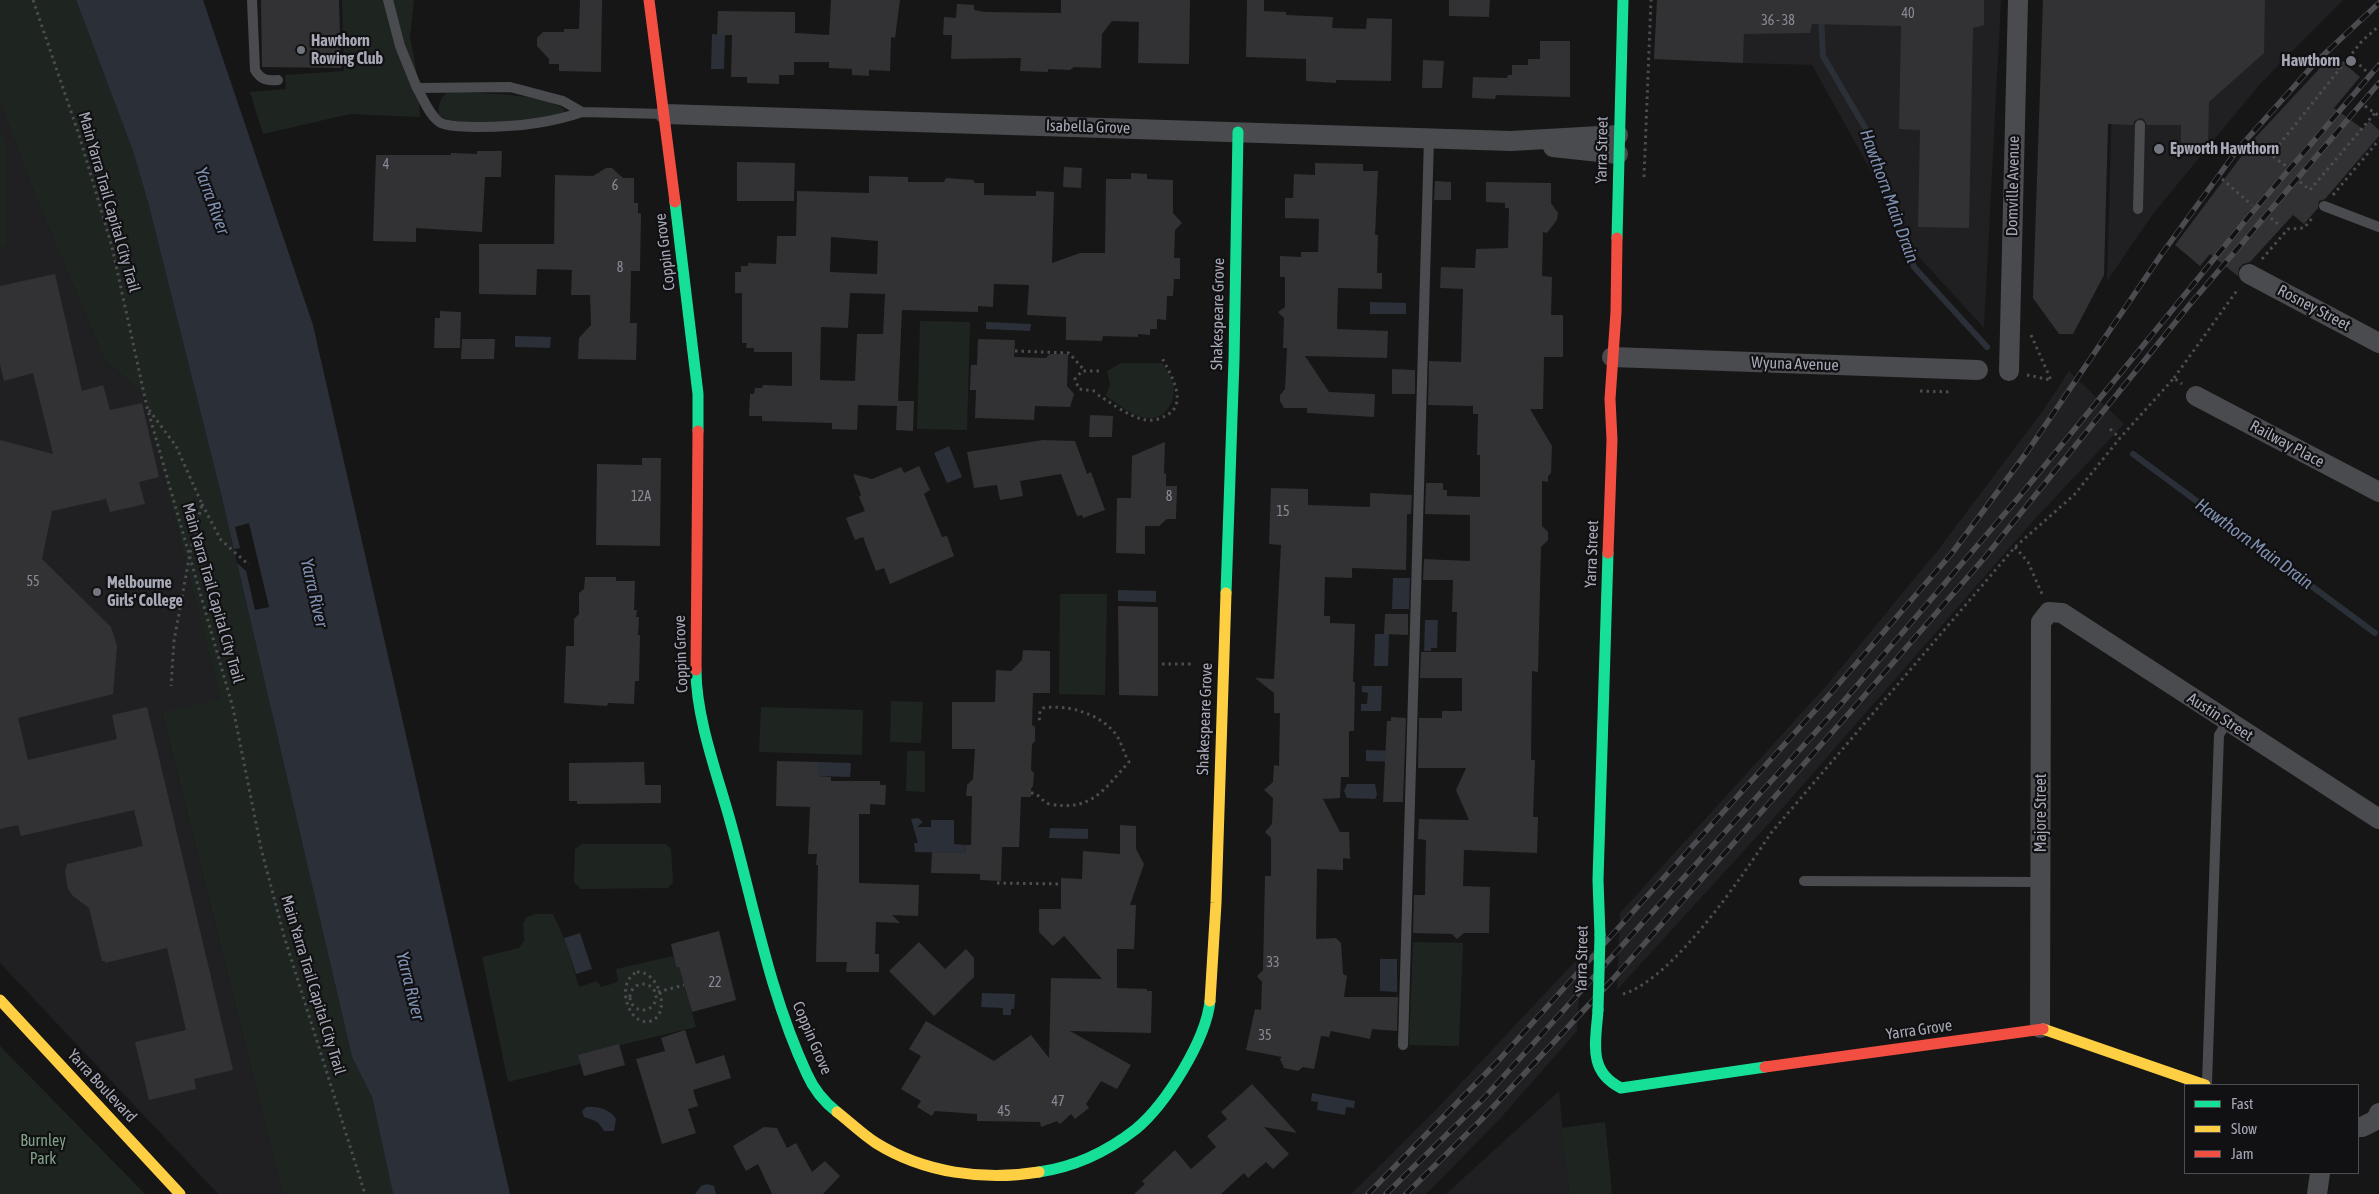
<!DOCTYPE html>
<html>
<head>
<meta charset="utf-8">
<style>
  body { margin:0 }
  #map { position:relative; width:2379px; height:1194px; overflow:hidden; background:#161616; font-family:"Asap Condensed",sans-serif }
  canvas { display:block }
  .legend { position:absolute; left:2184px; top:1084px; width:175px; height:90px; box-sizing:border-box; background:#111012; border:1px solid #4d4d54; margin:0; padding:6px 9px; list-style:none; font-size:15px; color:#a7a9b7 }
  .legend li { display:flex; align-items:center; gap:10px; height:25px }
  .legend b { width:25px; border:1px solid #4d4d54 }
</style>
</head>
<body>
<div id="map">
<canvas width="2379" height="1194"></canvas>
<ul class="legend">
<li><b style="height:6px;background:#16e098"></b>Fast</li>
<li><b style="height:6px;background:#ffcf43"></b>Slow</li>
<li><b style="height:6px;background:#f24e42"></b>Jam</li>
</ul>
</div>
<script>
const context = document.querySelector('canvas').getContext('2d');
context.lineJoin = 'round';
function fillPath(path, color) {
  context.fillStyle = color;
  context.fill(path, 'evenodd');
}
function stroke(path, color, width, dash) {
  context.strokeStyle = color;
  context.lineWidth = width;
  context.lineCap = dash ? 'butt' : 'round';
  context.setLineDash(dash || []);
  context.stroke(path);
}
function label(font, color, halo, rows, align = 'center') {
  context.font = font + ' "Asap Condensed",sans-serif';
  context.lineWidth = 4.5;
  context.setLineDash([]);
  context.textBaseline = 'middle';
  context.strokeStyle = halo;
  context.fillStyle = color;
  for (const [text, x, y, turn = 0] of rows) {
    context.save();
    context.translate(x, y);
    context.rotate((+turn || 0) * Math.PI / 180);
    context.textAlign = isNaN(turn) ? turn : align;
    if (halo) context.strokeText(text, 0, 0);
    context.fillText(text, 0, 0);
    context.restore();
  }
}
const built = new Path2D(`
  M1745,0H2001L1984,328L1919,257L1812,65L1743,63Z
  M2115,0H2343L2260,84L2153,214L2107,281Z
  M0,102L37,200L105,361L137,388L144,397L220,698L162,714L283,1194H218L0,963Z
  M2069,371L2124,424L2033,521L1781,810L1617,990L1620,913L1826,686L1938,550L2042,412Z
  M1581,955L1577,1031L1498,1121L1426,1194H1351L1433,1113Z
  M1559,1091L1569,1194H1446Z`);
const green = new Path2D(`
  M0,0H76L133,151L149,206L221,494L352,1057L372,1097L393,1194H283L162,713L220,698L144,397L137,388L105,361L37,200L0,102Z
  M342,0H414L410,37L417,75L420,117L350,114L263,134L250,92L286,89L285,75L344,71Z
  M448,92C476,93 545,93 565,110L564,113C536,122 463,132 439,115C438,104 440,98 448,92Z
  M0,129L6,144V246H0Z
  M920,321L970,322L967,430L917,429Z
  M1121,363H1162C1167,370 1171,377 1173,384C1177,402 1165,420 1146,418C1131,416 1119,404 1107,397L1106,395L1110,385L1107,371Z
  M1060,594H1107L1105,695L1059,694Z
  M891,701L923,702L921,743L890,742Z
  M761,707L863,710L862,755L759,752Z
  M907,751H925V792L906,791Z
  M582,844H666L671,849L673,882L668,888L581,889L574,882L575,849Z
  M536,914H553L564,938L579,987L597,981L601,987L618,982L616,969L673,956L676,967H679L696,1027L579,1055L581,1064L508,1082L482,957L519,948L524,941L523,923L527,917Z
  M1413,942L1463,943L1459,1046L1409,1045Z
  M0,1046L145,1194H0Z
  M1605,1122L1612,1194H1569L1562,1128Z`);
const water = new Path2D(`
  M76,0H203L313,325L510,1194H393L372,1097L352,1057L221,494L149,206L133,151Z
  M712,34L725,35L724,69H711Z
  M1370,302L1406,303V314H1370Z
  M986,322L1031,324L1030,331L986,329Z
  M515,336L551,337L550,348L515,347Z
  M949,446L962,477L947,483L934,453Z
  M1393,578H1410L1409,609H1392Z
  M1118,590L1156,591V602L1118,601Z
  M1425,620H1438L1437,648H1431V651H1424Z
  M1375,634H1389L1388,666H1374Z
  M1362,686H1382L1381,711H1361V704H1367L1368,693L1362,692Z
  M1366,750L1398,751L1397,762L1366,761Z
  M818,762L851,763L850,777L818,776Z
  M1347,784H1375L1377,795L1375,799L1347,798L1344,791Z
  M918,818L923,822L917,827H931V820H954V844L966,845L965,853L915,852L914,843H918L911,819Z
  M1050,828L1088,829V839L1049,838Z
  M580,933L592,969L576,974L564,938Z
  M1380,959H1397V992L1380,991Z
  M982,993L1015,994L1014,1009H1011V1015H1003V1008L981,1007Z
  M1312,1093L1355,1101L1354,1108L1346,1107L1345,1115L1317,1110L1318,1102L1311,1101Z
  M586,1107C597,1106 610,1109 616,1119L614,1131H604C598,1120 595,1121 584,1117L582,1111Z
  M707,1184L714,1186L716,1194H695L701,1186Z`);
const pier = new Path2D(`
  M249,523L269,607L255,610L246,571L237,563L234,549L240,548L235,527Z`);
const stream = new Path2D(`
  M1821,17L1823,56L1867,131L1914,267L1987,347
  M2133,454L2375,633`);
const building = new Path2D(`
  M261,0H339L341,68L262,67Z
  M580,0H602L601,72L559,71V64H549V59L537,46V38L543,32H564V29H579Z
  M831,0H900L895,38L891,37L890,71L869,70V76L852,75V69L829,68V62H794V75H779V84L747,83V77H731L732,35H717L718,11L795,12V33L829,35Z
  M1061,0H1190L1189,64L1138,63L1139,22L1112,21L1102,34L1101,68L1074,67L1070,70L1048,69V72L1020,71L1021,58L951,59L952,35H943L944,17L956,18L957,4L974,5V10L985,12L1061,13Z
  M1247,0H1264V11L1286,12V15L1333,17L1332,28L1366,29L1367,18L1392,19L1391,81L1336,80V83L1306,81V59L1246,57Z
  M1449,0H1490L1489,17L1449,16Z
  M1657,0H1984V25L1973,28L1969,228L1918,227L1920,130L1899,129L1901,26L1812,24L1810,33L1744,34L1743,63L1654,59Z
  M2043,0H2265L2264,53L2209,102L2208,146H2181V125H2147L2144,119L2140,118L2134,121L2133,125L2108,124L2104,275L2073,334H2059L2033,298Z
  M1540,41H1570V97L1496,95L1495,99L1472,98L1473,77L1507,78L1508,75H1512V65H1528V59H1540Z
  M2333,54L2360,77L2334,108L2363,129L2369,121L2379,130V136L2325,199L2319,201L2318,208L2304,224L2293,215L2250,262L2243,264L2239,268L2238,276L2210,254L2200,266L2175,245L2255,138Z
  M1423,60L1444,61L1442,88H1422Z
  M477,151H502L501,177H485L482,232L416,228V242L373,241L376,155H451V153L477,154Z
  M737,162L795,163L794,201H737Z
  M1315,163L1363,164V171H1378L1375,235H1378L1377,273H1382V289L1338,288L1337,329L1388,331L1387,358L1305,356L1329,392L1375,394L1374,417L1307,413V408H1284L1280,401V395L1285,389L1287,348H1283L1284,318L1278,312L1285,307V277H1280V256L1301,257V252H1318L1319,219L1285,218V198H1293L1294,174L1315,175Z
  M1064,167L1082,168L1081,188L1063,187Z
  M606,168H612L623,178H634V203H638V213L641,214L640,271H631L630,323H637L636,360L578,359L579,338L591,325L590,295H571L572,270L537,269L536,295L479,294V244H554L555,175L593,176Z
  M1131,173L1147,174V179L1173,180V213L1182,223L1175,230L1174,258H1180V279H1174L1173,296H1167L1166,320L1157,319V329H1150V335L1138,334V337L1103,336L1102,341L1066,340V317L1027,315L1029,285L994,284L993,307L978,306V312L902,310L898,401H914L913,431L896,430L897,406L858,405L857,430L832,429V423L762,421V416H749L750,394H754L755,388H762L763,385L792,386V352H754V348H746L747,343H742V293H735V272H741V266H748V263L776,264L777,236H796L797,191L869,193V176L908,177V182H944L946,178L973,180L975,183H984V195L1036,196V191L1054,192L1052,263L1080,253H1105L1106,179H1131ZM831,237L878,241L877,274L830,272ZM850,293L885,294L883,334H857L855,381L820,380L821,327L848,328Z
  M1435,181L1451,182V200H1434Z
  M1486,182L1551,183V203L1558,213L1557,220L1547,233L1543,232L1542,276L1552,277L1551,315H1563V357H1544L1543,409H1530L1552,446L1551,473L1548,476V482L1542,481V526L1548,532V540L1541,547L1538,672L1532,671L1531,760H1535L1533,817H1538L1537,853L1464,850L1463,886L1490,887L1489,933H1464L1457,939L1452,934L1413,933L1414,895H1425L1426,840L1418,839L1419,819L1469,820L1456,790L1466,768H1418L1419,718H1442V711H1462V678H1420L1421,652H1456L1457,612H1452L1453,580H1423L1424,559L1470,561V515L1425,514L1426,483H1443V490H1447V496L1480,497V455H1477L1478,414H1473V406L1428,405L1429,361L1461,362L1463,289L1440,288L1441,267L1475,268L1476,249L1508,248L1509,208H1505V203L1486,202Z
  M55,274L82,391L103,385L110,410L142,403L159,477L139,482L145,504L110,512L106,499L52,511L42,559L111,627L117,646L113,694L18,718L28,760L117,739L112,715L147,707L233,1070L194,1079L196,1089L149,1100L135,1042L186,1030L167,948L105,963V961H102L89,908L73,896L68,889L65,872L67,864L143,846L134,810L21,836L18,825L0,829V440L53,454L33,373L4,381L0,364V286Z
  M440,311L461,312L460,348H434L435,318H440Z
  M462,339H495L494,359H461Z
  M978,339L1015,340L1014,357L1046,358L1050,354H1068L1067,386L1074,394L1070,407L1035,406L1034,420L975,418L976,390H970L971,365H977Z
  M1392,369L1415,370V394H1392Z
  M1090,415L1113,416L1112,437H1089Z
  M1043,440L1075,441L1087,474L1091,472L1105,510L1083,518L1082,515L1077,516L1061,474L1020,481L1023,496L1000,500L997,485L974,488L967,452Z
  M1165,442L1164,473L1166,474V486H1177L1176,519H1167L1159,526H1145V554L1116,553L1117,498H1131L1132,456Z
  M642,458H661L660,546L596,545L597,464L642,465Z
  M919,466L930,490L924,494L942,537L947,536L954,556L890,584L884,568L876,571L863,537L855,540L846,518L865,511L859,497L861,495L853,474L872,479L901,467L904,473Z
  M1271,488L1308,489V505L1370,507V493L1412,495L1411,514H1407L1406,570L1352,568V578L1325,577L1324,616H1330V623L1355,624L1353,682H1355L1354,731H1349V777H1341L1340,798L1323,799L1340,832H1349L1350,859L1343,858V870L1317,869L1316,939L1336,938L1341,943L1343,974L1347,976L1344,997H1398L1397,1031L1372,1029L1370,1039L1331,1031L1329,1037L1321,1036L1314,1069L1303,1067L1298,1071L1284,1068L1280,1059L1282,1057L1246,1050L1255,1009L1261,1010L1262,982L1257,976L1263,970L1265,876H1271V838L1265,832L1272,824L1273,798L1264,790L1273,782L1274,765L1279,766L1280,713H1274V693L1255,678L1274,679L1281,545L1269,544Z
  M585,577H616V581H635L634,610H637L636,617H639L638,635H640L639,681H635L634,704L608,703L607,706L564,703L566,646H574V619L579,614V593L584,589Z
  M1118,606L1158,607V696L1119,695Z
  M1385,614H1408V635L1384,634Z
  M1023,650L1050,651V693H1033L1032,725L1035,727V741L1032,744L1031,770L1034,773L1033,786L1031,789V797H1021L1019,847H1002L1001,881L980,880V874L931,873L932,852L965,853L966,845H971L972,796H966L967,785L973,779L975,749H952V702H995L996,670L1011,671L1022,660Z
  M1391,717L1406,718L1403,802H1383L1387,721H1391Z
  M777,761L818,762V776L831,777V781H880V785H886L885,805L870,804V814H859V883L919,885L918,916L892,915L900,923L876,922L875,954H879V972H846L847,962H816L818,865H816L817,854H808L810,807L776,806Z
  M644,762L645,785H661V803L577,804V801H569V763Z
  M1120,825L1136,826V849L1144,864L1130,905H1136L1134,949H1117V988L1147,989V991H1152L1151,1033L1070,1031L1131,1065L1117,1089L1101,1081L1086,1104L1089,1108L1075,1119L1071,1114L1060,1124L1057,1121L1041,1127L1040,1122L977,1121V1114L935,1111L932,1116L917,1107L921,1101L901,1089L921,1056L909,1049L926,1021L994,1061L1031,1035L1049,1058L1051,978L1102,979L1064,936L1053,946L1039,932V909H1061V878L1082,879L1083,851L1120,854Z
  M719,931L736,1000L692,1012L679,967H676L671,944Z
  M919,942L945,969L966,949L974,958V977L934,1016L889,971Z
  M685,1030L696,1064L724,1055L731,1078L693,1090L698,1106L688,1109L696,1133L662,1144L636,1059L665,1051L661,1038Z
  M619,1044L625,1065L584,1076L578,1055Z
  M1252,1084L1297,1133L1264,1127L1289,1154L1273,1169L1266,1162L1248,1178L1244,1173L1221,1194H1134L1145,1184L1142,1181L1175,1150L1191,1169L1216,1147L1207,1136L1227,1119L1221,1112Z
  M764,1127L777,1128L787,1148L796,1143L812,1172L825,1161L840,1176L823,1194H772L758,1164L746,1171L733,1146Z`);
const path = new Path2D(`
  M33,0L79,135L112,247L147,407L233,708L261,848L284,936L365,1194
  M2350,56L2366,71
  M2327,59L2339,69
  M2365,106L2379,116
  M2252,141L2286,166
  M2271,155L2362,41L2379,26
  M1644,177L1651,0
  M2222,179L2252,205
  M2300,182L2310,190L2375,113
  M2333,195L2379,140
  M2271,218L2280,226
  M2262,259L2288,229L2304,228L2314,216
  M2031,335L2051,380
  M1015,351L1069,353L1084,370
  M2027,375L2051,380
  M2174,378L2238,289
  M1095,391L1079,389L1075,379L1082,371H1099
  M1920,391L1952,392
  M1098,395C1113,404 1129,417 1146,420C1153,421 1160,419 1165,416C1190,405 1170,373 1162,358
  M149,410L176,446L202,504L190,553L174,641L171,686
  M2110,429L2120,438
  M202,504L221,540L249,565
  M2015,547L2028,562L2042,594
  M1162,664H1193
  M1031,793C1040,793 1042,803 1050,804C1092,812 1104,789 1129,762C1124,754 1122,744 1117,736C1102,714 1068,704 1043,708L1040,711L1039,724
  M997,883L1061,884
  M637,972C660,971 671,1014 651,1021C629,1028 614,983 637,972Z
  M630 997a13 13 0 1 1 26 0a13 13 0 1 1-26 0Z
  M658,992L684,985
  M1623,994C1673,979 1741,878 1771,833L2015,547L2074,495L2120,438L2174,378L2182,384`);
const lane = new Path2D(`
  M252,0L255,70C261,80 267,81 278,80
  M388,0L400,46L417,88L510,87L563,101L582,112L664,114
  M417,88C423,98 430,117 441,123C452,128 467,126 479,127C515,127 548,124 582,112
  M2324,206L2379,227
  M2138,209L2140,125
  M1804,881L2041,882
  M1403,1045L1429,138
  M2207,1083L2219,735L2227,722`);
const street = new Path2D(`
  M665,114L1511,141L1618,135
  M1553,147L1618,154
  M2249,274L2379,343
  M1612,357L1978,370
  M2009,371L2018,0
  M2196,396L2379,492
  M2040,1028L2041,622L2049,612L2062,613L2379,819
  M2358,1127H2362L2376,1120L2379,1113
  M2317,1194L2320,1173`);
const fast = new Path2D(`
  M675,202L698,394V431
  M1617,238L1623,0
  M1226,593L1234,360L1238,132
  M696,670C696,719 718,776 731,824C754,907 770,995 807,1074C814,1090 823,1101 837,1112
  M1600,935L1598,880L1608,553
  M1598,1010C1596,1042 1587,1071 1621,1088L1765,1067
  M1039,1172C1074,1167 1108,1151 1136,1129C1166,1104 1206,1040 1210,1001`);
const slow = new Path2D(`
  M0,1000L180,1194
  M1210,1001L1216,903L1226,593
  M2043,1029L2205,1085
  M837,1112C850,1122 862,1134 876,1143C924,1173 984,1181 1039,1172`);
const jam = new Path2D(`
  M649,0L675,202
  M1608,553L1612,440L1610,399L1616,312L1617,238
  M696,670L698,431
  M1765,1067L2043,1029`);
const rail = new Path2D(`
  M1368,1194L1498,1061L1830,694L1952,553L2027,452L2161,255L2238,149L2316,62L2379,3
  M1386,1194L1483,1099L1842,703L2019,497L2250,215L2379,65
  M1406,1194L1481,1120L1613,979L1851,711L1986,556L2191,303L2379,83`);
const fastBridge = new Path2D(`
  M1598,1010L1600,935`);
const markers = [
  [301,50,5,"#74767f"],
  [2351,61,6,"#74767f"],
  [2159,149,6,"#74767f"],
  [97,592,5,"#74767f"]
];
const numberNames = [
  ["40",1908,14],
  ["36 - 38",1778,21],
  ["4",386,165],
  ["6",615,186],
  ["8",620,268],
  ["12A",641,497],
  ["8",1169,497],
  ["15",1283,512],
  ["55",33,582],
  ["33",1273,963],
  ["22",715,983],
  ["35",1265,1036],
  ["47",1058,1102],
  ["45",1004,1112]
];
const poiNames = [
  ["Hawthorn",311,41],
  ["Rowing Club",311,59],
  ["Hawthorn",2340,61,"right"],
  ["Epworth Hawthorn",2170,149],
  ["Melbourne",107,583],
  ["Girls' College",107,601]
];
const streetNames = [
  ["Isabella Grove",1088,127,2],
  ["Yarra Street",1602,150,-89],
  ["Domville Avenue",2013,186,-89],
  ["Main Yarra Trail Capital City Trail",109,202,74],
  ["Coppin Grove",665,252,-97],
  ["Rosney Street",2314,308,28],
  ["Shakespeare Grove",1218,314,-89],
  ["Wyuna Avenue",1795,364,2],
  ["Railway Place",2287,444,28],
  ["Yarra Street",1592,554,-88],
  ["Main Yarra Trail Capital City Trail",213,593,74],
  ["Coppin Grove",681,654,-92],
  ["Austin Street",2220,717,33],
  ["Shakespeare Grove",1205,719,-88],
  ["Majore Street",2041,813,-90],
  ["Yarra Street",1582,959,-89],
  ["Main Yarra Trail Capital City Trail",313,985,73],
  ["Yarra Grove",1919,1030,-8],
  ["Coppin Grove",812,1038,67],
  ["Yarra Boulevard",102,1086,47]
];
const parkNames = [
  ["Burnley",43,1141],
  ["Park",43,1159]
];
const waterNames = [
  ["Hawthorn Main Drain",1889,196,70],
  ["Yarra River",212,201,70],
  ["Hawthorn Main Drain",2254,544,36],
  ["Yarra River",314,593,77],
  ["Yarra River",410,986,76]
];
fillPath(built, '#202022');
fillPath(green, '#1e2520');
fillPath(water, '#2a2f38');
fillPath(pier, '#161616');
stroke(stream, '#2a2f38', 6);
fillPath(building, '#323234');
stroke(path, '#4c4c51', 3, [2.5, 4]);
stroke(lane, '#4a4b4f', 10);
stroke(street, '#4a4b4f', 20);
stroke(fast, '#16e098', 11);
stroke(slow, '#ffcf43', 11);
stroke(jam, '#f24e42', 11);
stroke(rail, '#4b4c4f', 5.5);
stroke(rail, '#111012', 4, [11]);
stroke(fastBridge, '#16e098', 11);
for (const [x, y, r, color] of markers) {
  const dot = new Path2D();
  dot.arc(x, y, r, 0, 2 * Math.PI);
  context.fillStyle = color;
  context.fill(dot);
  stroke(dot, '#111012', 2);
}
label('14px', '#8a8b96', null, numberNames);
label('bold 16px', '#a7a9b7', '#111012', poiNames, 'left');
label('16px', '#a7a9b7', '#111012', streetNames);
label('16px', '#7fa188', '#111012', parkNames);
label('italic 18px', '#7f90b1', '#111012', waterNames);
</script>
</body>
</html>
